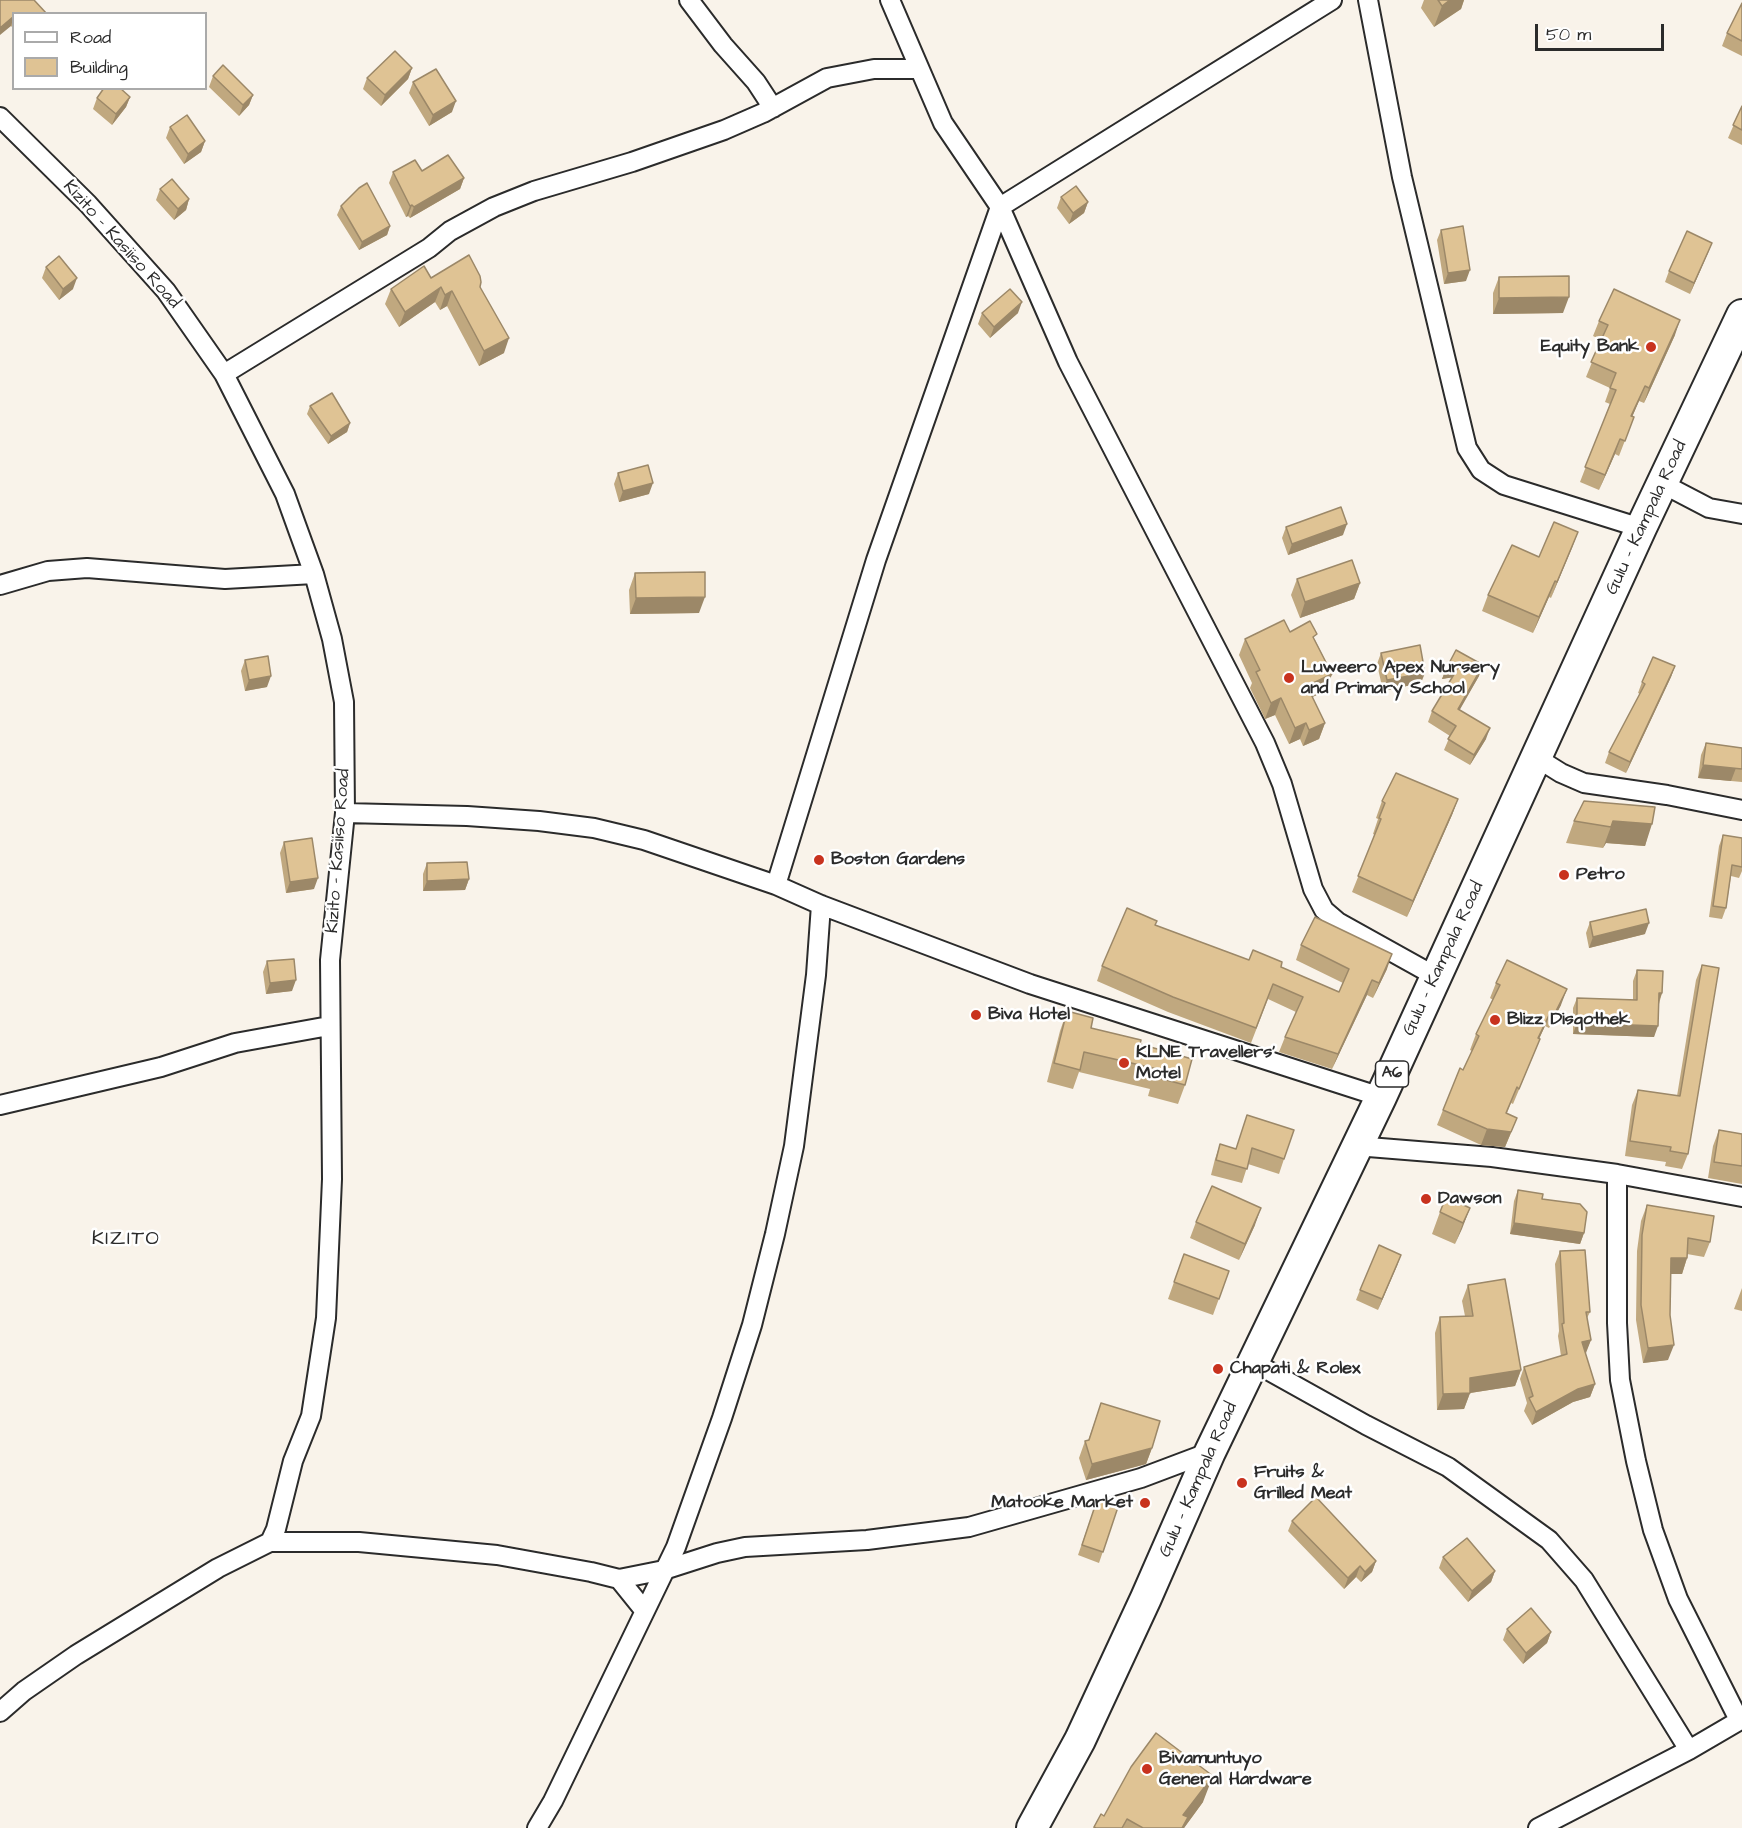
<!DOCTYPE html>
<html>
<head>
<meta charset="utf-8">
<style>
  body { margin:0 }
  #map { position:relative; width:1742px; height:1828px; overflow:hidden; background:#f9f3ea; font-family:"Architects Daughter",sans-serif }
  canvas { display:block }
  .legend { position:absolute; left:12px; top:12px; width:195px; height:78px; box-sizing:border-box; background:#fff; border:2px solid #aaa; margin:0; padding:8px 10px; list-style:none; font-size:18px; color:#2b2b2b }
  .legend li { display:flex; align-items:center; gap:12px; height:30px }
  .legend b { width:30px; border:2px solid #aaa }
  .scale { position:absolute; left:1535px; top:24px; width:129px; height:27px; box-sizing:border-box; border:3px solid #2b2b2b; border-top:0; padding-left:8px; font-size:18px; line-height:21px; white-space:nowrap; color:#2b2b2b; -webkit-text-stroke:4px #fff; paint-order:stroke }
</style>
</head>
<body>
<div id="map">
<canvas width="1742" height="1828"></canvas>
<ul class="legend">
<li><b style="height:8px;background:#fff"></b>Road</li>
<li><b style="height:16px;background:#dfc394"></b>Building</li>
</ul>
<div class="scale">50 m</div>
</div>
<script>
const context = document.querySelector('canvas').getContext('2d');
context.lineJoin = 'round';
function stroke(path, color, width, dash) {
  context.strokeStyle = color;
  context.lineWidth = width;
  context.lineCap = dash ? 'butt' : 'round';
  context.setLineDash(dash || []);
  context.stroke(path);
}
function fillPath(path, color) {
  context.fillStyle = color;
  context.fill(path, 'evenodd');
}
function label(font, color, halo, rows, align = 'center') {
  context.font = font + ' "Architects Daughter",sans-serif';
  context.lineWidth = 5;
  context.setLineDash([]);
  context.textBaseline = 'middle';
  context.strokeStyle = halo;
  context.fillStyle = color;
  for (const [text, x, y, turn = 0] of rows) {
    context.save();
    context.translate(x, y);
    context.rotate((+turn || 0) * Math.PI / 180);
    context.textAlign = isNaN(turn) ? turn : align;
    if (halo) context.strokeText(text, 0, 0);
    context.fillText(text, 0, 0);
    context.restore();
  }
}
const street = new Path2D(`
  M689,0L723,45L756,82L773,108
  M890,0L943,123L1000,207L1068,362L1265,743L1282,784L1313,889L1324,910L1338,922L1435,976
  M1368,0L1402,177L1467,448L1481,470L1504,485L1641,528
  M0,117L88,204L166,291L224,374L285,494L298,530L314,574L332,639L344,702L345,813L330,960L332,1179L326,1318L311,1416L293,1461L276,1529L270,1542
  M224,374L429,248L450,231L494,207L534,191L632,162L724,130L763,113L827,78L874,69H919
  M1663,484L1709,508L1742,514
  M0,585L48,571L87,568L225,579L314,574
  M1537,758L1561,773L1584,783L1667,795L1742,810
  M345,813L467,816L539,821L594,828L644,840L776,885L821,905L1030,984L1381,1097
  M776,885L876,560L1000,207L1332,0
  M0,1105L161,1067L235,1043L329,1026
  M1356,1146L1492,1157L1617,1174L1742,1197
  M1617,1174V1323L1620,1380L1636,1461L1653,1530L1678,1599L1739,1720
  M1253,1362L1366,1425L1448,1467L1549,1540L1584,1580L1689,1750
  M619,1579L644,1610
  M0,1712L24,1691L76,1655L218,1568L270,1542H359L497,1555L591,1572L619,1579L664,1570L717,1553L745,1547L867,1540L969,1527L1141,1478L1210,1452
  M537,1828L553,1801L676,1547L722,1418L752,1325L775,1234L794,1146L816,975L821,905
  M1538,1828L1689,1750L1742,1719`);
const primary = new Path2D(`
  M1032,1828L1080,1740L1146,1598L1210,1452L1381,1097L1641,528L1742,315`);
const wall = new Path2D(`
  M0,0L14,14V29L11,26Z
  M1424,0H1464L1461,9L1434,27L1421,8Z
  M1742,3V56L1722,46L1727,33Z
  M412,68L408,79L381,106L363,89L367,78Z
  M213,76L253,95L249,105L239,116L209,87Z
  M413,82L452,112L429,126L409,93Z
  M130,97L126,107L112,125L93,109L97,98Z
  M1742,106V145L1728,138Z
  M170,127L205,141L201,152L184,164L166,138Z
  M422,171L464,178L460,189L410,218L408,216L406,217L389,183L393,172Z
  M160,189L189,199L186,210L174,220L156,200Z
  M1061,197L1088,202L1084,213L1069,224L1057,208Z
  M341,206L390,226L387,235L359,250L337,215Z
  M1441,230L1466,281L1444,284L1437,240Z
  M1712,243L1690,294L1665,282L1669,271Z
  M46,267L73,289L59,300L42,278Z
  M1499,277L1563,313L1493,314V293Z
  M480,287L504,353L479,366L447,306L440,310L435,302L399,327L385,304L391,289Z
  M982,313H1018L990,338L978,324Z
  M1599,321L1675,335L1644,403L1639,401L1632,417H1634L1619,456L1615,454L1599,490L1580,482L1610,404L1605,402L1610,388L1586,377L1601,340L1593,336Z
  M310,406L350,423L347,432L328,444L307,414Z
  M618,473L649,494L619,502L614,484Z
  M1286,527L1343,535L1288,555L1282,538Z
  M1578,532L1551,598L1549,597L1533,633L1482,611L1488,595L1539,557Z
  M635,573L699,613L630,614L629,590Z
  M1297,579L1360,583L1354,599L1300,618L1291,595Z
  M1290,632L1315,640L1332,674L1326,691L1312,697L1325,723L1319,739L1303,746L1300,739L1289,744L1275,715L1265,719L1250,688L1252,683L1239,655L1245,639Z
  M1381,653L1421,683L1383,691L1377,664Z
  M245,660L267,687L245,691L241,671Z
  M1675,666L1671,677L1626,773L1605,763L1609,752L1640,694L1638,693L1642,682Z
  M1446,669L1479,676L1459,710L1486,739L1470,765L1444,750L1450,736L1428,722L1432,711L1452,677L1442,679Z
  M1706,743L1742,748V782L1698,778L1701,755Z
  M1458,799L1452,815L1407,917L1352,892L1375,835L1373,834L1378,819L1376,818L1382,801Z
  M1655,807L1645,846L1606,843L1603,848L1566,843L1574,821Z
  M1723,835L1742,838V871L1739,878L1731,876L1726,908L1722,919L1709,917L1719,846Z
  M284,842L314,889L286,893L280,853Z
  M427,863L469,879L465,890L423,891V874Z
  M1590,922L1645,934L1589,948L1586,933Z
  M1155,925L1249,960L1281,967L1339,992L1343,983L1296,960L1301,945L1387,969L1373,998L1367,995L1332,1069L1279,1052L1285,1037L1296,1012L1268,999L1251,1043L1168,1012L1097,981L1102,966Z
  M267,961L292,991L266,994L263,972Z
  M1702,965L1688,1154L1682,1169L1665,1166L1666,1162L1625,1156L1632,1105L1638,1090L1677,1096L1696,980Z
  M1637,970L1662,993L1659,1004L1654,1037L1573,1034V1008L1577,998L1633,1000V981Z
  M1496,983L1561,1005L1549,1028L1545,1026L1539,1039L1534,1054L1513,1104L1511,1103L1507,1113L1511,1133L1505,1147L1481,1145L1437,1125L1443,1110L1472,1051L1470,1050L1476,1034L1493,1000L1490,998Z
  M1067,1011L1091,1028L1140,1044L1185,1085L1178,1104L1148,1096L1150,1089L1079,1072L1073,1089L1047,1082L1060,1031Z
  M1247,1115L1284,1159L1279,1174L1248,1164L1242,1183L1211,1175L1215,1159L1220,1144L1236,1149Z
  M1719,1130L1742,1134V1184L1708,1178L1713,1146Z
  M1518,1190L1542,1199L1584,1233L1580,1244L1510,1234L1514,1201Z
  M1647,1205L1710,1242L1704,1257L1687,1254V1258L1682,1274H1671L1668,1360L1643,1363L1636,1320L1637,1251L1641,1221Z
  M1470,1208L1455,1244L1432,1234L1440,1212Z
  M1196,1222L1255,1225L1239,1260L1190,1238Z
  M1560,1251L1590,1312L1587,1318L1591,1340L1585,1353L1595,1384L1590,1397L1573,1402L1532,1425L1524,1411L1527,1403L1520,1379L1524,1367L1561,1356L1558,1336L1559,1331L1555,1264Z
  M1184,1254L1229,1271L1213,1315L1168,1299Z
  M1401,1255L1378,1310L1356,1300L1360,1290Z
  M1468,1285L1521,1370L1515,1386L1470,1393L1464,1409L1437,1410L1435,1333L1440,1317L1465,1316L1462,1301Z
  M1742,1288V1311L1734,1309Z
  M1101,1403L1152,1448L1146,1464L1086,1480L1079,1458L1085,1441H1088Z
  M1097,1500L1118,1507L1099,1563L1078,1555Z
  M1292,1521L1376,1561L1372,1572L1361,1582L1356,1577L1344,1589L1288,1531Z
  M1443,1557L1495,1571L1491,1582L1468,1602L1439,1568Z
  M1507,1629L1551,1632L1547,1643L1523,1664L1503,1640Z
  M1203,1802L1184,1828H1093L1101,1814L1104,1816Z`);
const shadedWall = new Path2D(`
  M1450,0H1464L1461,9L1434,27L1442,6Z
  M14,16L11,26L0,35V28Z
  M412,68L408,79L381,106L385,95Z
  M253,95L249,105L239,116L243,105Z
  M130,97L126,107L112,125L116,114Z
  M456,101L452,112L429,126L433,115Z
  M205,141L201,152L184,164L188,154Z
  M464,178L460,189L410,218L414,207Z
  M189,199L186,210L174,220L178,209Z
  M1088,202L1084,213L1069,224L1073,213Z
  M412,205L408,216L406,217L410,206Z
  M390,226L387,235L359,250L362,242Z
  M1712,243L1708,253L1690,294L1694,283Z
  M1470,270L1466,281L1444,284L1448,273Z
  M77,278L73,289L59,300L63,289Z
  M441,287L435,302L399,327L405,312Z
  M452,291L447,306L440,310L445,295Z
  M1569,297L1563,313L1493,314L1499,298Z
  M1022,302L1018,313L990,338L994,327Z
  M1680,320L1675,335L1644,403L1649,388Z
  M509,338L504,353L479,366L484,351Z
  M1645,386L1639,401L1626,431L1631,416Z
  M350,423L347,432L328,444L331,436Z
  M1620,439L1615,454L1599,490L1605,475Z
  M653,483L649,494L619,502L623,491Z
  M1347,524L1343,535L1288,555L1292,544Z
  M1578,532L1572,548L1551,598L1557,582Z
  M1555,581L1549,597L1533,633L1539,617Z
  M1360,583L1354,599L1300,618L1305,602Z
  M705,597L699,613L630,614L636,598Z
  M1483,665L1479,676L1454,720L1458,709Z
  M1459,666L1455,677L1442,679L1446,669Z
  M1675,666L1671,677L1626,773L1630,762Z
  M1425,673L1421,683L1383,691L1387,680Z
  M1332,674L1326,691L1301,702L1307,686Z
  M271,676L267,687L245,691L249,680Z
  M1281,698L1275,715L1265,719L1271,703Z
  M1306,723L1300,739L1289,744L1295,728Z
  M1325,723L1319,739L1303,746L1309,730Z
  M1490,728L1486,739L1470,765L1474,755Z
  M1703,765L1736,768L1731,781L1698,778Z
  M1458,799L1452,815L1407,917L1413,901Z
  M1613,821L1652,824L1645,846L1606,843L1603,848Z
  M318,878L314,889L286,893L290,882Z
  M469,879L465,890L423,891L427,881Z
  M1649,923L1645,934L1589,948L1593,937Z
  M1392,954L1387,969L1373,998L1379,983Z
  M296,980L292,991L266,994L270,983Z
  M1372,980L1367,995L1332,1069L1338,1054Z
  M1567,989L1561,1005L1549,1028L1555,1013Z
  M1659,993H1662L1658,1004Z
  M1551,1011L1545,1026L1532,1054L1538,1038Z
  M1577,1023L1658,1026L1654,1037L1573,1034Z
  M1517,1118L1505,1147L1481,1145L1487,1129Z
  M1261,1208L1255,1225L1239,1260L1245,1244Z
  M1470,1208L1462,1229L1455,1244L1463,1223Z
  M1514,1223L1584,1233L1580,1244L1510,1234Z
  M1401,1255L1397,1266L1378,1310L1382,1299Z
  M1671,1258H1687L1682,1274H1665Z
  M1591,1340L1586,1353L1577,1354L1582,1342Z
  M1674,1345L1668,1360L1643,1363L1648,1348Z
  M1521,1370L1515,1386L1470,1393L1464,1409L1437,1410L1443,1394L1470,1378Z
  M1595,1384L1590,1397L1573,1402L1532,1425L1536,1412L1578,1389Z
  M1152,1448L1146,1464L1086,1480L1092,1464Z
  M1376,1561L1372,1572L1361,1582L1365,1572Z
  M1360,1566L1356,1577L1344,1589L1348,1578Z
  M1495,1571L1491,1582L1468,1602L1472,1591Z
  M1551,1632L1547,1643L1523,1664L1526,1653Z
  M1213,1776L1203,1802L1184,1828H1178L1183,1815Z`);
const building = new Path2D(`
  M0,0H34L47,14H14V16L0,28Z
  M1438,0H1450L1442,6Z
  M1742,3V41L1727,33Z
  M395,51L412,68L385,95L367,78Z
  M223,65L253,95L243,105L213,76Z
  M436,69L456,101L433,115L413,82Z
  M104,88H120L130,97L116,114L97,98Z
  M1742,106V130L1733,125Z
  M187,115L205,141L188,154L170,127Z
  M448,155L464,178L414,207L412,205L410,206L393,172L415,160L422,171Z
  M172,179L189,199L178,209L160,189Z
  M367,183L390,226L362,242L341,206L359,188Z
  M1076,186L1088,202L1073,213L1061,197Z
  M1463,226L1470,270L1448,273L1441,230Z
  M1687,231L1712,243L1694,283L1669,271Z
  M469,255L480,276L481,282L480,287L509,338L484,351L452,291L445,295L441,287L405,312L391,289L424,266L431,278Z
  M59,256L77,278L63,289L46,267Z
  M1569,276V297L1499,298V277Z
  M1010,289L1022,302L994,327L982,313Z
  M1614,289L1680,320L1649,388L1645,386L1631,416L1634,417L1625,441L1620,439L1605,475L1585,467L1616,390L1610,388L1616,373L1591,362L1608,325L1599,321Z
  M332,393L350,423L331,436L310,406Z
  M648,465L653,483L623,491L618,473Z
  M1341,507L1347,524L1292,544L1286,527Z
  M1554,522L1578,532L1557,582L1555,581L1539,617L1488,595L1512,545L1539,557Z
  M1352,560L1360,583L1305,602L1297,579Z
  M705,572V597L636,598L635,573Z
  M1284,620L1290,632L1310,621L1317,634L1313,637L1332,674L1307,686L1325,723L1309,730L1306,723L1295,728L1281,698L1271,703L1256,672L1260,670L1245,639Z
  M1420,645L1425,673L1387,680L1381,653Z
  M1456,650L1483,665L1458,709L1490,728L1474,755L1448,739L1456,726L1432,711L1459,666L1446,669Z
  M268,656L271,676L249,680L245,660Z
  M1653,657L1675,666L1630,762L1609,752L1645,684L1642,682Z
  M1706,743L1742,748V769L1703,765Z
  M1396,773L1458,799L1413,901L1358,876L1381,819L1379,818L1385,803L1382,801Z
  M1584,801L1655,807L1652,824L1613,821L1611,827L1574,821Z
  M1723,835L1742,838V867L1732,865L1726,908L1713,906Z
  M312,838L318,878L290,882L284,842Z
  M467,862L469,879L427,881V863Z
  M1127,908L1157,921L1155,925L1249,960L1253,950L1282,962L1281,967L1339,992L1349,969L1301,945L1315,917L1392,954L1379,983L1372,980L1338,1054L1285,1037L1303,997L1273,984L1256,1028L1173,997L1102,966Z
  M1646,909L1649,923L1593,937L1590,922Z
  M294,959L296,980L270,983L267,961Z
  M1507,960L1567,989L1555,1013L1551,1011L1538,1038L1540,1039L1519,1089L1517,1087L1506,1113L1517,1118L1511,1132L1487,1129L1443,1110L1460,1068L1463,1070L1479,1036L1476,1034L1500,985L1496,983Z
  M1702,965L1719,968L1688,1154L1670,1151L1671,1147L1630,1141L1638,1090L1680,1096Z
  M1637,970L1663,971L1662,993H1659L1658,1026L1577,1023V998L1637,1000Z
  M1067,1011L1093,1018L1091,1028L1141,1040L1140,1044L1192,1059L1185,1085L1155,1077L1157,1069L1084,1052L1080,1070L1054,1063Z
  M1247,1115L1294,1130L1284,1159L1252,1148L1247,1169L1216,1160L1220,1144L1236,1149Z
  M1719,1130L1742,1134V1166L1714,1162Z
  M1212,1186L1261,1208L1245,1244L1196,1222Z
  M1518,1190L1543,1194L1542,1199L1580,1204L1587,1212L1584,1233L1514,1223Z
  M1446,1197L1470,1208L1463,1223L1440,1212Z
  M1647,1205L1714,1216L1710,1242L1688,1238L1687,1258H1671L1670,1315L1674,1345L1648,1348L1641,1305L1642,1235Z
  M1379,1245L1401,1255L1382,1299L1360,1290Z
  M1585,1250L1590,1312H1586L1591,1340L1582,1342L1595,1384L1578,1389L1536,1412L1529,1398L1533,1396L1524,1367L1567,1354L1562,1324L1564,1323L1560,1251Z
  M1184,1254L1229,1271L1219,1299L1174,1282Z
  M1505,1279L1521,1370L1470,1378V1393L1443,1394L1440,1317L1473,1316L1468,1285Z
  M1101,1403L1160,1421L1152,1448L1092,1464L1085,1441L1089,1440Z
  M1316,1497L1376,1561L1365,1572L1360,1566L1348,1578L1292,1521Z
  M1097,1500L1118,1507L1103,1552L1082,1545Z
  M1467,1538L1495,1571L1472,1591L1443,1557Z
  M1531,1608L1551,1632L1526,1653L1507,1629Z
  M1156,1733L1213,1776L1183,1815L1188,1817L1182,1828H1143L1127,1819L1122,1828H1096L1094,1827L1101,1814L1104,1816L1131,1767Z`);
const markers = [
  [1651,347,6,"#c8321e"],
  [1289,678,6,"#c8321e"],
  [819,860,6,"#c8321e"],
  [1564,875,6,"#c8321e"],
  [976,1015,6,"#c8321e"],
  [1495,1020,6,"#c8321e"],
  [1124,1063,6,"#c8321e"],
  [1426,1199,6,"#c8321e"],
  [1218,1369,6,"#c8321e"],
  [1242,1483,6,"#c8321e"],
  [1145,1503,6,"#c8321e"],
  [1147,1769,6,"#c8321e"]
];
const shields = [
  [1392,1074,33]
];
const shieldNames = [
  ["A6",1392,1074]
];
const streetNames = [
  ["Kizito - Kasiiso Road",121,245,48],
  ["Gulu - Kampala Road",1647,518,-65],
  ["Kizito - Kasiiso Road",339,851,-86],
  ["Gulu - Kampala Road",1444,959,-65],
  ["Gulu - Kampala Road",1199,1480,-66]
];
const poiNames = [
  ["Equity Bank",1639,347,"right"],
  ["Luweero Apex Nursery",1301,668],
  ["and Primary School",1301,689],
  ["Boston Gardens",831,860],
  ["Petro",1576,875],
  ["Biva Hotel",988,1015],
  ["Blizz Disqothek",1507,1020],
  ["KLNE Travellers'",1136,1053],
  ["Motel",1136,1074],
  ["Dawson",1438,1199],
  ["Chapati & Rolex",1230,1369],
  ["Fruits &",1254,1473],
  ["Grilled Meat",1254,1494],
  ["Matooke Market",1133,1503,"right"],
  ["Bivamuntuyo",1159,1759],
  ["General Hardware",1159,1780]
];
const neighbourhoodNames = [
  ["KIZITO",126,1240]
];
stroke(street, '#2b2b2b', 22);
stroke(primary, '#2b2b2b', 34);
stroke(street, '#fff', 18);
stroke(primary, '#fff', 30);
fillPath(wall, '#c0a87f');
fillPath(shadedWall, '#9c8868');
fillPath(building, '#dfc394');
stroke(building, '#9c8868', 1.5);
for (const [x, y, r, color] of markers) {
  const dot = new Path2D();
  dot.arc(x, y, r, 0, 2 * Math.PI);
  context.fillStyle = color;
  context.fill(dot);
  stroke(dot, '#fff', 2);
}
for (const [x, y, w] of shields) {
  const box = new Path2D();
  box.roundRect(x - w / 2, y - 13, w, 26, 4.5);
  context.fillStyle = '#fff';
  context.fill(box);
  stroke(box, '#2b2b2b', 1.5);
}
label('bold 16px', '#2b2b2b', null, shieldNames);
label('18px', '#2b2b2b', '#fff', streetNames);
label('bold 18px', '#2b2b2b', '#fff', poiNames, 'left');
context.letterSpacing = '1.5px';
label('20px', '#2b2b2b', '#fff', neighbourhoodNames);
context.letterSpacing = '0px';
</script>
</body>
</html>
